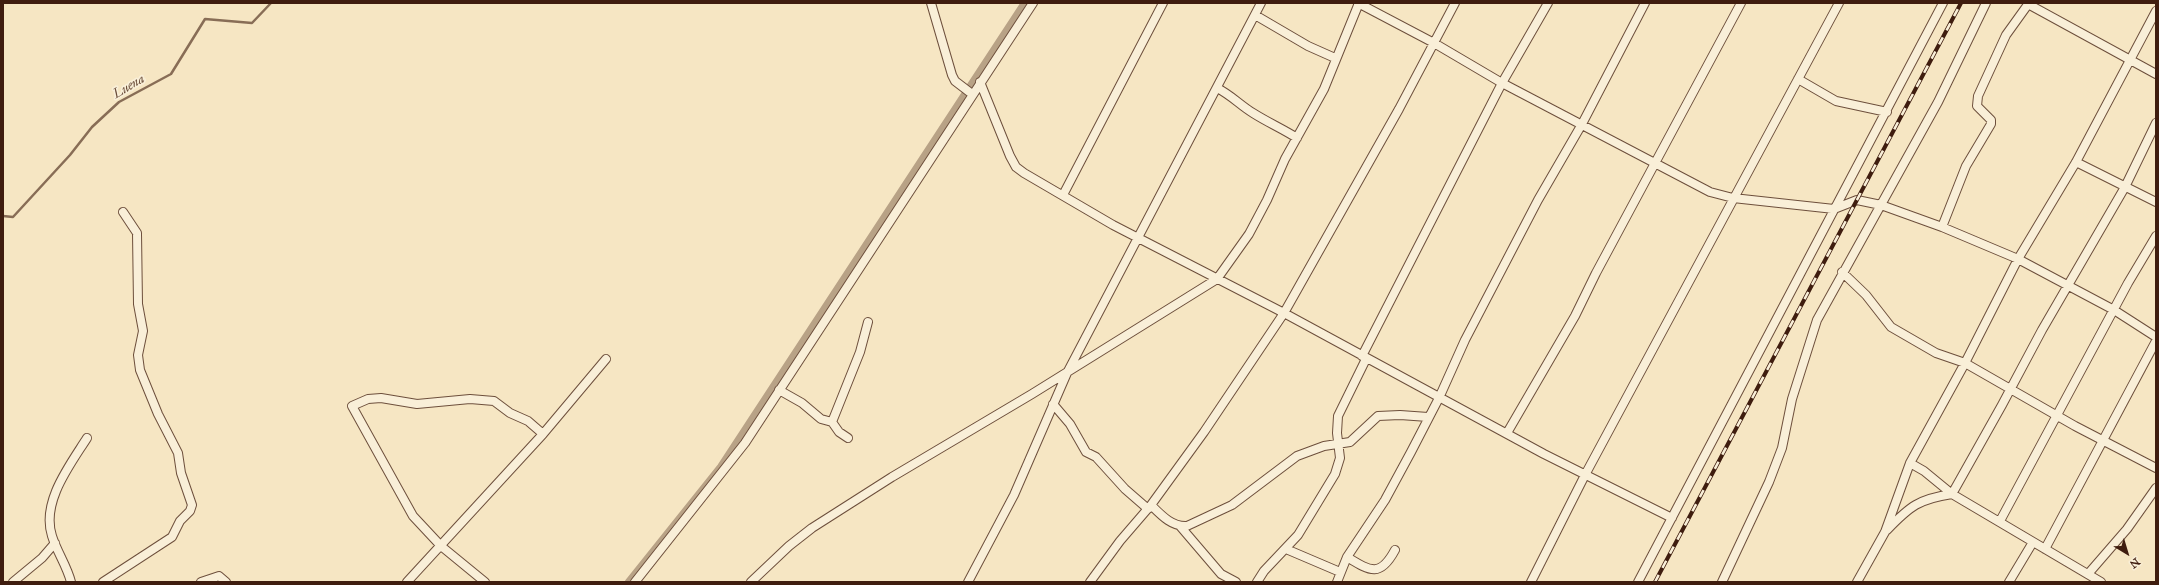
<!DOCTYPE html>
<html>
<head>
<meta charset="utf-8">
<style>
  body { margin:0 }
  #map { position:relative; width:2159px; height:585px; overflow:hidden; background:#f6e6c3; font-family:"IM FELL Great Primer",serif }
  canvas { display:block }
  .frame { position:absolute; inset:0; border:4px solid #3f1d0f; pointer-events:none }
  .north { position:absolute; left:2107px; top:533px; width:40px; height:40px; -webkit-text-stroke:3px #f9efd8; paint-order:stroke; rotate:142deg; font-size:11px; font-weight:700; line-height:16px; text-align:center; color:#3f1d0f }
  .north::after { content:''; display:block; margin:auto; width:14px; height:18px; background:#3f1d0f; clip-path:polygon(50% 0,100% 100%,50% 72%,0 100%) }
</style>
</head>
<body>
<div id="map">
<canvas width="2159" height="585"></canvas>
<div class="frame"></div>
<div class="north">N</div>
</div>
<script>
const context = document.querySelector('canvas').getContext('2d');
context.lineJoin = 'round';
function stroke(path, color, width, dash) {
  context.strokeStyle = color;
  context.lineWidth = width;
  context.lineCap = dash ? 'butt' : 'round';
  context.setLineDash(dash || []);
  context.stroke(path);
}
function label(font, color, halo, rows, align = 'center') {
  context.font = font + ' "IM FELL Great Primer",serif';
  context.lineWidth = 3.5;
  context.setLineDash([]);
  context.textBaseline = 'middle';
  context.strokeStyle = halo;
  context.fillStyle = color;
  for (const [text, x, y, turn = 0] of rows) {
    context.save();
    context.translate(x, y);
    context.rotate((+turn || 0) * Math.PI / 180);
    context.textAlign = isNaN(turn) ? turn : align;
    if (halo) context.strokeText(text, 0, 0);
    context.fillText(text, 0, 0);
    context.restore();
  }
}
const stream = new Path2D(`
  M3,216L13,217L70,155L92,127L119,102L171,74L205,19L252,23L271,3`);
const canal = new Path2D(`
  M629,582L721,467L1025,3`);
const minor = new Path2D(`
  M931,3L952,75L955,81L972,94
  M1358,3L1434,43L1502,83L1710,192L1733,198L1834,209L1857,200L1881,205L1942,227L2018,259L2114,310L2156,337
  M2028,4L2156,74
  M1255,15L1308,46L1335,58
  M1798,79L1836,101L1887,112
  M980,82L1010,156L1016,167L1024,173L1113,225L1284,313L1544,454L1672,518
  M1217,88C1231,95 1240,105 1253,113C1267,122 1283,129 1297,138
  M2076,162L2156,202
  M1063,195L1163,3
  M1942,227L1966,166L1991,124V120L1977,106L1978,96L2006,35L2029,3
  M1842,272L1866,295L1891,327L1936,353L1965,363L2075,426L2156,468
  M1362,356L1502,83L1548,3
  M779,390L802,403L821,419L832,422L839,432L848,438
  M1053,404L1070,424L1086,452L1096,457L1125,489L1148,509
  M832,422L860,352L868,322
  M1507,433L1575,316L1596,273L1741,3
  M1910,463L1924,471L1952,494L2002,405L2042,330L2125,187L2156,123
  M1151,505C1161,515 1172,527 1187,526L1232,505L1297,456L1324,446L1350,442L1378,416L1400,415L1428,417
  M2000,521L2128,283L2156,236
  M1180,526L1221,574L1236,582
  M1887,530C1910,506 1919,499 1952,494L2101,582
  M1286,549L1340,572
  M2045,549L2156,341
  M1347,557C1370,571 1380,578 1395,550
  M2088,574L2127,529L2156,488
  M13,582L42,558L55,543
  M71,582C67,566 57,552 52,536C41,502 70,465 87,438
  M103,582L172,537L180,521L190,511L192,505L181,473L178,453L158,414L140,370L138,355L143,331L138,304L137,233L123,212
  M201,582L219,576L226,582
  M407,582L543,434L606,359
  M485,582L441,546L413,516L352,406L368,399L381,398L417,404L470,399L494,401L510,413L528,421L543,434
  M635,582L745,443L1033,3
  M751,582L789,546L812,528L892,477L1032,394L1217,279L1249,234L1267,200L1285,159L1324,89L1359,3
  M968,582L1014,495L1067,373L1261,3
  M1090,582L1120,541L1151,505L1204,432L1284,313L1399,109L1455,3
  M1257,582L1264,571L1298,535L1335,474L1340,458L1337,433L1338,416L1366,359
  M1337,582L1347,557L1385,500L1411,452L1439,398L1465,340L1538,200L1582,124L1645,3
  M1531,582L1585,475L1839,3
  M1638,582L1943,3
  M1722,582L1769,482L1782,448L1792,399L1817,320L1938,102L1986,3
  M1857,582L1885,532L1910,463L1965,363L2018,259L2076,162L2156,11
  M2009,582L2033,542`);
const rail = new Path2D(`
  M1655,582L1961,3`);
const waterNames = [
  ["Luena",129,87,-31]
];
stroke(stream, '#886d56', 2.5);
stroke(canal, '#b8a286', 8);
stroke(minor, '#6d4f3c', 10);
stroke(minor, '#f9efd8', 8);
stroke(rail, '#3f1d0f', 4);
stroke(rail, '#f9efd8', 2.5, [8]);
label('italic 13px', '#694c39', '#f9efd8', waterNames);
</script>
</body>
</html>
